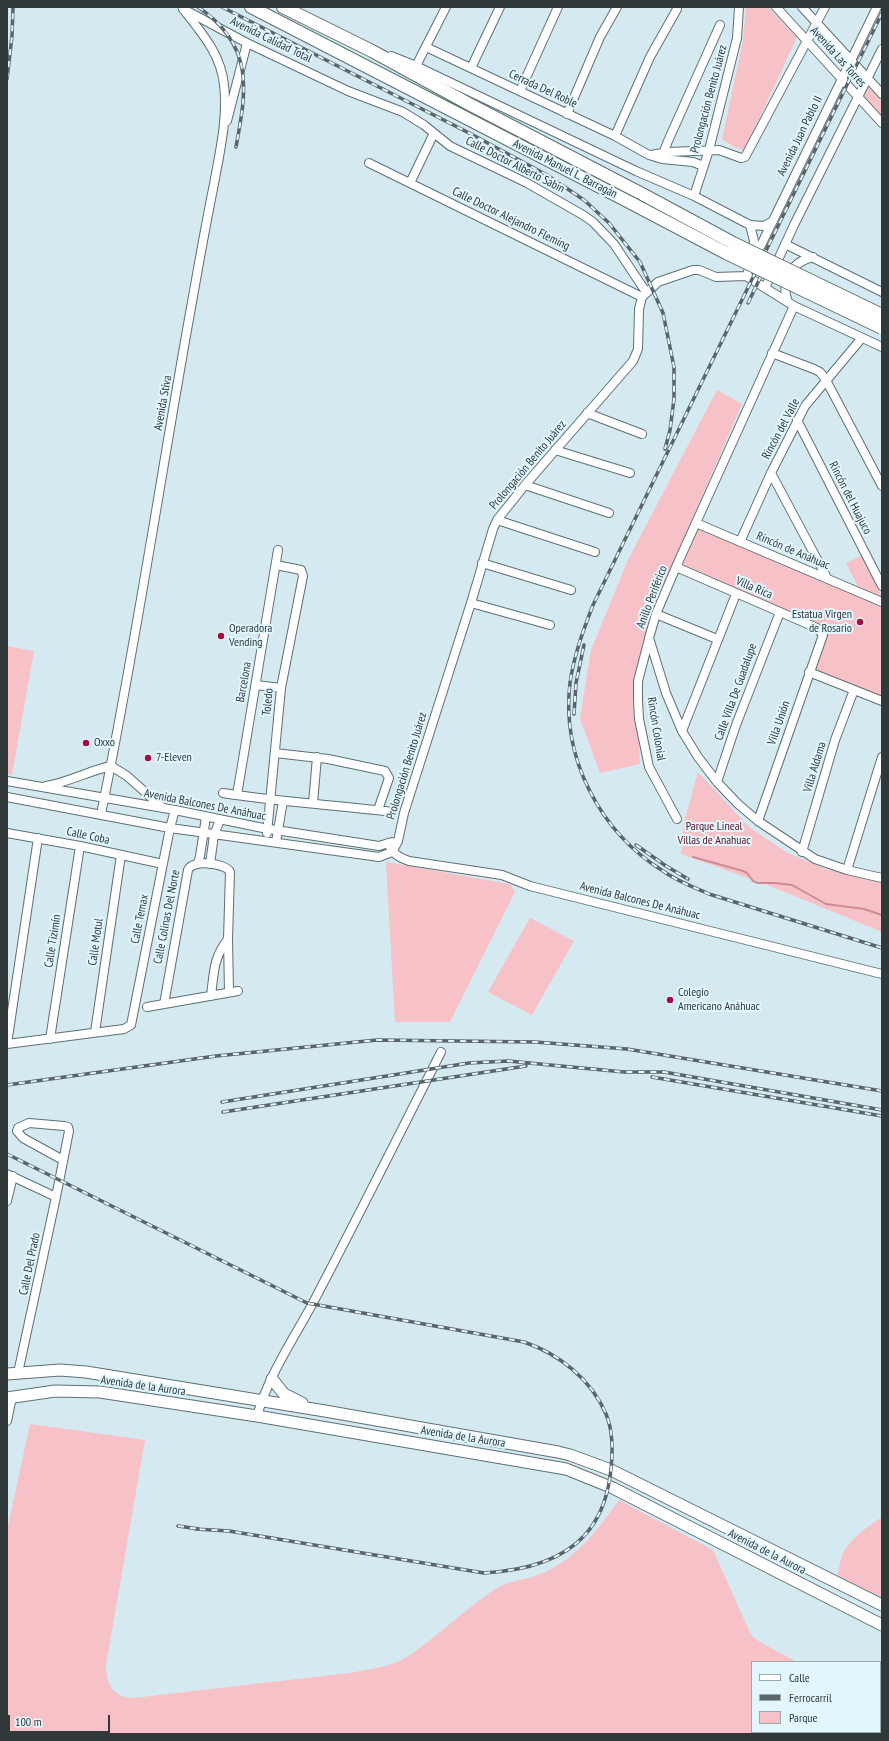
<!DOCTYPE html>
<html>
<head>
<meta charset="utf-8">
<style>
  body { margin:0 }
  #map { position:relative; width:889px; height:1741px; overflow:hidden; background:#d4e9f0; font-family:"PT Sans Narrow",sans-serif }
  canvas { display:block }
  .frame { position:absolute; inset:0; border:8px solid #30383a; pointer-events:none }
  .legend { position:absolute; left:751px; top:1661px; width:130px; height:72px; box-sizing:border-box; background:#e1f7fd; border:1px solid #9aabaf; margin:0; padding:5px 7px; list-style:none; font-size:12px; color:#30383a }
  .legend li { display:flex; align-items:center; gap:8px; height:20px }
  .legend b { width:20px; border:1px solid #9aabaf }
  .scale { position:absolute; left:8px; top:1715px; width:102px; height:18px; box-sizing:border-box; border:2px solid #30383a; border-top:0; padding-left:5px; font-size:12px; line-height:14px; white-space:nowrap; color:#30383a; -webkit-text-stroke:3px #e1f7fd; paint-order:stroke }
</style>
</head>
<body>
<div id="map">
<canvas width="889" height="1741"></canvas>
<div class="frame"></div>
<ul class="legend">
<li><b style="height:5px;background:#fff"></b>Calle</li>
<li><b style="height:5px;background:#596568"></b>Ferrocarril</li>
<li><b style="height:11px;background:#f7c1c8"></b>Parque</li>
</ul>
<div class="scale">100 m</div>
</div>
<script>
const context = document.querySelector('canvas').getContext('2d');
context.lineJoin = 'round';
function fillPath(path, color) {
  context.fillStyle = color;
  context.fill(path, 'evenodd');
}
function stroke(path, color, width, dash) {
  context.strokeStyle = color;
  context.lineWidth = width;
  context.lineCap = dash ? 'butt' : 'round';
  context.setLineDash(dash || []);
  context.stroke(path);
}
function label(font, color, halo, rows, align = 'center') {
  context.font = font + ' "PT Sans Narrow",sans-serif';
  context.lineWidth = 4;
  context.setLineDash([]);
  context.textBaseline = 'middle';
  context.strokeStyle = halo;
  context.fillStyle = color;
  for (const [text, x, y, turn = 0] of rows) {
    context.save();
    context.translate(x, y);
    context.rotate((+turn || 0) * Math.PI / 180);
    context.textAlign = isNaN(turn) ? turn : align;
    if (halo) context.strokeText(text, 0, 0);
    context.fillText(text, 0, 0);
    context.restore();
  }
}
const green = new Path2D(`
  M746,7H768L797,37L761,115L744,150L734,147L722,139L743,41Z
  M868,87L882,102V116L863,96Z
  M717,390L742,404L654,608L635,675L640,764L600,773L580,719L591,650L628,560Z
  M698,529L882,605V697L814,669L826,630L682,564Z
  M863,555L882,597L859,589L846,563Z
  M7,646L34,651L12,775L7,774Z
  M698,772L749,827L786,852L823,868L882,883V932L768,885L681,854L684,823Z
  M386,862L510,884L515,892L450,1022H395Z
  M530,918L574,941L532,1015L488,992Z
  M30,1424L145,1440L106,1665C106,1684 113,1698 134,1698L349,1673C366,1670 384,1668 399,1661C410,1656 420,1648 430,1640C452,1623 474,1603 497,1588C508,1581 525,1580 538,1575C576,1560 596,1532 619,1500L713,1550L751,1635L760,1642L797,1662H752V1732H835V1734H7V1531Z
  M882,1517V1599L837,1577C839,1570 840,1560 843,1553C851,1537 868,1527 882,1517Z`);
const stream = new Path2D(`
  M693,857L743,871L747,873L753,881L758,883H775L792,885L826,904L864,909L882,915`);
const minor = new Path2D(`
  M776,7L882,123
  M802,7L882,94
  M187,11L247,43L348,91L403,112L424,125L450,146L527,183L583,215L593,222L614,244L646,292
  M426,47L615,136L649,155L662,159L693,162L703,166
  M391,56L416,66L636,171L694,196L750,225L764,226L773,221
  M416,66L446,7
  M471,68L500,7
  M520,91L558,7
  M567,114L600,37L617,7
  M227,121L247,43
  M615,136L650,57L677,9
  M651,155L668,152L719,150L741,158L745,157L825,7
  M662,156L668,141L720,25
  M369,163L642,297
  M410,183L434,133
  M694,196L709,150L737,38L739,7
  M750,225L754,241L751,257
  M785,244L882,292
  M746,276L877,7
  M765,288L794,225L882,49
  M788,302C780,281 791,262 813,257
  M794,306L676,567L656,614L649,638L666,693L682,731L698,757L717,782L738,804L758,821L815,859L847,870L882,878
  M772,353L814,369L820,372L826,380L882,486
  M587,413L642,434
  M797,420L882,586
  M555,450L630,473
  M771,473L827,578
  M525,485L609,513
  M497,520L595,552
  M696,523L882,602
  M740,542L771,473L805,406L861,339
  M482,563L571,590
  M676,567L817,628L823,635L758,821
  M471,603L550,625
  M656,614L717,639
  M649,639L638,681V700L639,719L649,767L677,819
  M809,672L882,701
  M256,685L281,688
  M682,731L736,594
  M275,753L328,759L385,771L389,778L378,810
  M7,781L175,810L263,828L379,846L392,842
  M717,782L736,725L780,612
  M46,786C69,782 88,771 111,766L127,776L163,808
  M223,793C279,802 336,805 393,812
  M237,795L278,550
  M7,797L170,828L379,857L392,852L398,841L404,813L471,603L493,529L497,520L525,485L633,361L638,349L639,309L642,297L658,282L693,270H699L716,277L746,276L794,306L882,347
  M313,803L317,757
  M101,814C136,645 161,473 192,302C199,263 206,223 214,184C220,151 228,117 224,85C221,54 201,32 183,9
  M7,833L80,846L163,864
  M267,833L281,688L303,576L301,570L276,565
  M276,842L283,801
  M388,843C393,854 398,857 409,861L502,875L530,886L882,974
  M802,852L835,740L854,690
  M198,863L200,856L206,817
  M210,864L214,835L220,820
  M847,870L882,757
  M211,996C214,973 213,958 228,939
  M164,1004L188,870C192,859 226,863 230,872L228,939L229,992
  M147,1007L238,991
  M95,1032L121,855
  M50,1039L80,846
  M7,1044L124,1029L131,1025L170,828L175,810
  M7,1044L38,838
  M7,1174L56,1197
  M7,1201L13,1176
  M18,1373L56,1197L69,1131L68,1127L64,1126L29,1123L18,1128L17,1131L23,1138L63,1160
  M257,1416C269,1374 295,1337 315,1299C358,1217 399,1135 441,1052
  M7,1421L12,1397
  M880,1677H882
  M878,1734L882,1733`);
const major = new Path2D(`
  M7,1374L60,1370L86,1372L325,1411L558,1452L570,1455L611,1470L882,1605
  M272,1379L284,1394L302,1403
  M7,1398L55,1391L100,1392L257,1416L566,1469L613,1488L882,1625`);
const highway = new Path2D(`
  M251,7L633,204
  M283,7L372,51L469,104L644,195`);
const rail = new Path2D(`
  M198,7C254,45 247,89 236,147
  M222,7L471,134L547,175L584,200L609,223L640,262L663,313L674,367V399L670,430L665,449
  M882,13L593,605C583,631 574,655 570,683C561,758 600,832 663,871C677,881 693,887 709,894L882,948
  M7,79L12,36L13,7
  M748,303L763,272
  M574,714L576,683L584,645
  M636,845L666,866L688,879
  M652,1077L882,1116
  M7,1085L216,1056L377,1040L535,1042L627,1049L882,1091
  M222,1102L469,1063L508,1061L624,1072H664L882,1110
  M223,1112L526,1066
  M7,1154L307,1303L524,1342C559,1354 591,1379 606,1414C614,1433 613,1456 610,1477C607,1498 599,1520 584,1536C559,1563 518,1571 484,1573L229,1531L195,1529
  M178,1526L199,1529`);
const highwayBridge = new Path2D(`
  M644,195L733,243L882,315
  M633,204L726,253L882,328`);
const markers = [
  [860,622,4,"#a50c42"],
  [221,636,4,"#a50c42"],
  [86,743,4,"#a50c42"],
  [148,758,4,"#a50c42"],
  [670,1000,4,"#a50c42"]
];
const streetNames = [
  ["Avenida Calidad Total",271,40,26],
  ["Avenida Las Torres",838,57,48],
  ["Cerrada Del Roble",543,89,25],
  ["Prolongación Benito Juárez",709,99,-75],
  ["Avenida Juan Pablo II",800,136,-64],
  ["Calle Doctor Alberto Sabin",515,165,27],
  ["Avenida Manuel L. Barragán",565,169,27],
  ["Calle Doctor Alejandro Fleming",511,219,26],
  ["Avenida Stiva",163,403,-80],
  ["Rincón del Valle",781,429,-62],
  ["Prolongación Benito Juárez",528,465,-50],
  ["Rincón del Huajuco",850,498,63],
  ["Rincón de Anáhuac",793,551,23],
  ["Villa Rica",754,588,23],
  ["Anillo Periférico",652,597,-69],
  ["Barcelona",244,682,-80],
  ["Calle Villa De Guadalupe",736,692,-70],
  ["Toledo",268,702,-84],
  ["Villa Unión",779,723,-71],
  ["Rincón Colonial",656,729,81],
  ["Prolongación Benito Juárez",407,766,-73],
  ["Villa Aldama",815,767,-73],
  ["Avenida Balcones De Anáhuac",205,805,11],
  ["Calle Coba",88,836,12],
  ["Avenida Balcones De Anáhuac",640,901,14],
  ["Calle Colinas Del Norte",167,917,-79],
  ["Calle Temax",140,919,-79],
  ["Calle Tizimín",53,941,-81],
  ["Calle Motul",96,942,-82],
  ["Calle Del Prado",30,1264,-78],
  ["Avenida de la Aurora",143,1386,8],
  ["Avenida de la Aurora",463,1437,9],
  ["Avenida de la Aurora",767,1552,27]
];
const poiNames = [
  ["Estatua Virgen",852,615,"right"],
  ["de Rosario",852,629,"right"],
  ["Operadora",229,629],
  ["Vending",229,643],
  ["Oxxo",94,743],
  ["7-Eleven",156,758],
  ["Colegio",678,993],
  ["Americano Anáhuac",678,1007]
];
const parkNames = [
  ["Parque Lineal",714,827],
  ["Villas de Anahuac",714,841]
];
fillPath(green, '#f7c1c8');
stroke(stream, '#ce8b94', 2);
stroke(minor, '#5d7075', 10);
stroke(major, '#5d7075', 13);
stroke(highway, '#5d7075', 14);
stroke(minor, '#fff', 8);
stroke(major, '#fff', 11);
stroke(highway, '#fff', 12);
stroke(rail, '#596568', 3.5);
stroke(rail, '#e1f7fd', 2, [6]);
stroke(highwayBridge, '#5d7075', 14, []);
stroke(highwayBridge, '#fff', 12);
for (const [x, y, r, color] of markers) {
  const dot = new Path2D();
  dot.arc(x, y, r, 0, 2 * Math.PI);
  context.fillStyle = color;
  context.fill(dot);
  stroke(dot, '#e1f7fd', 1.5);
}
label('12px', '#30383a', '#e1f7fd', streetNames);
label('12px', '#30383a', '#e1f7fd', poiNames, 'left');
label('12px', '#5f0e25', '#e1f7fd', parkNames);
</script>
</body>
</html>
